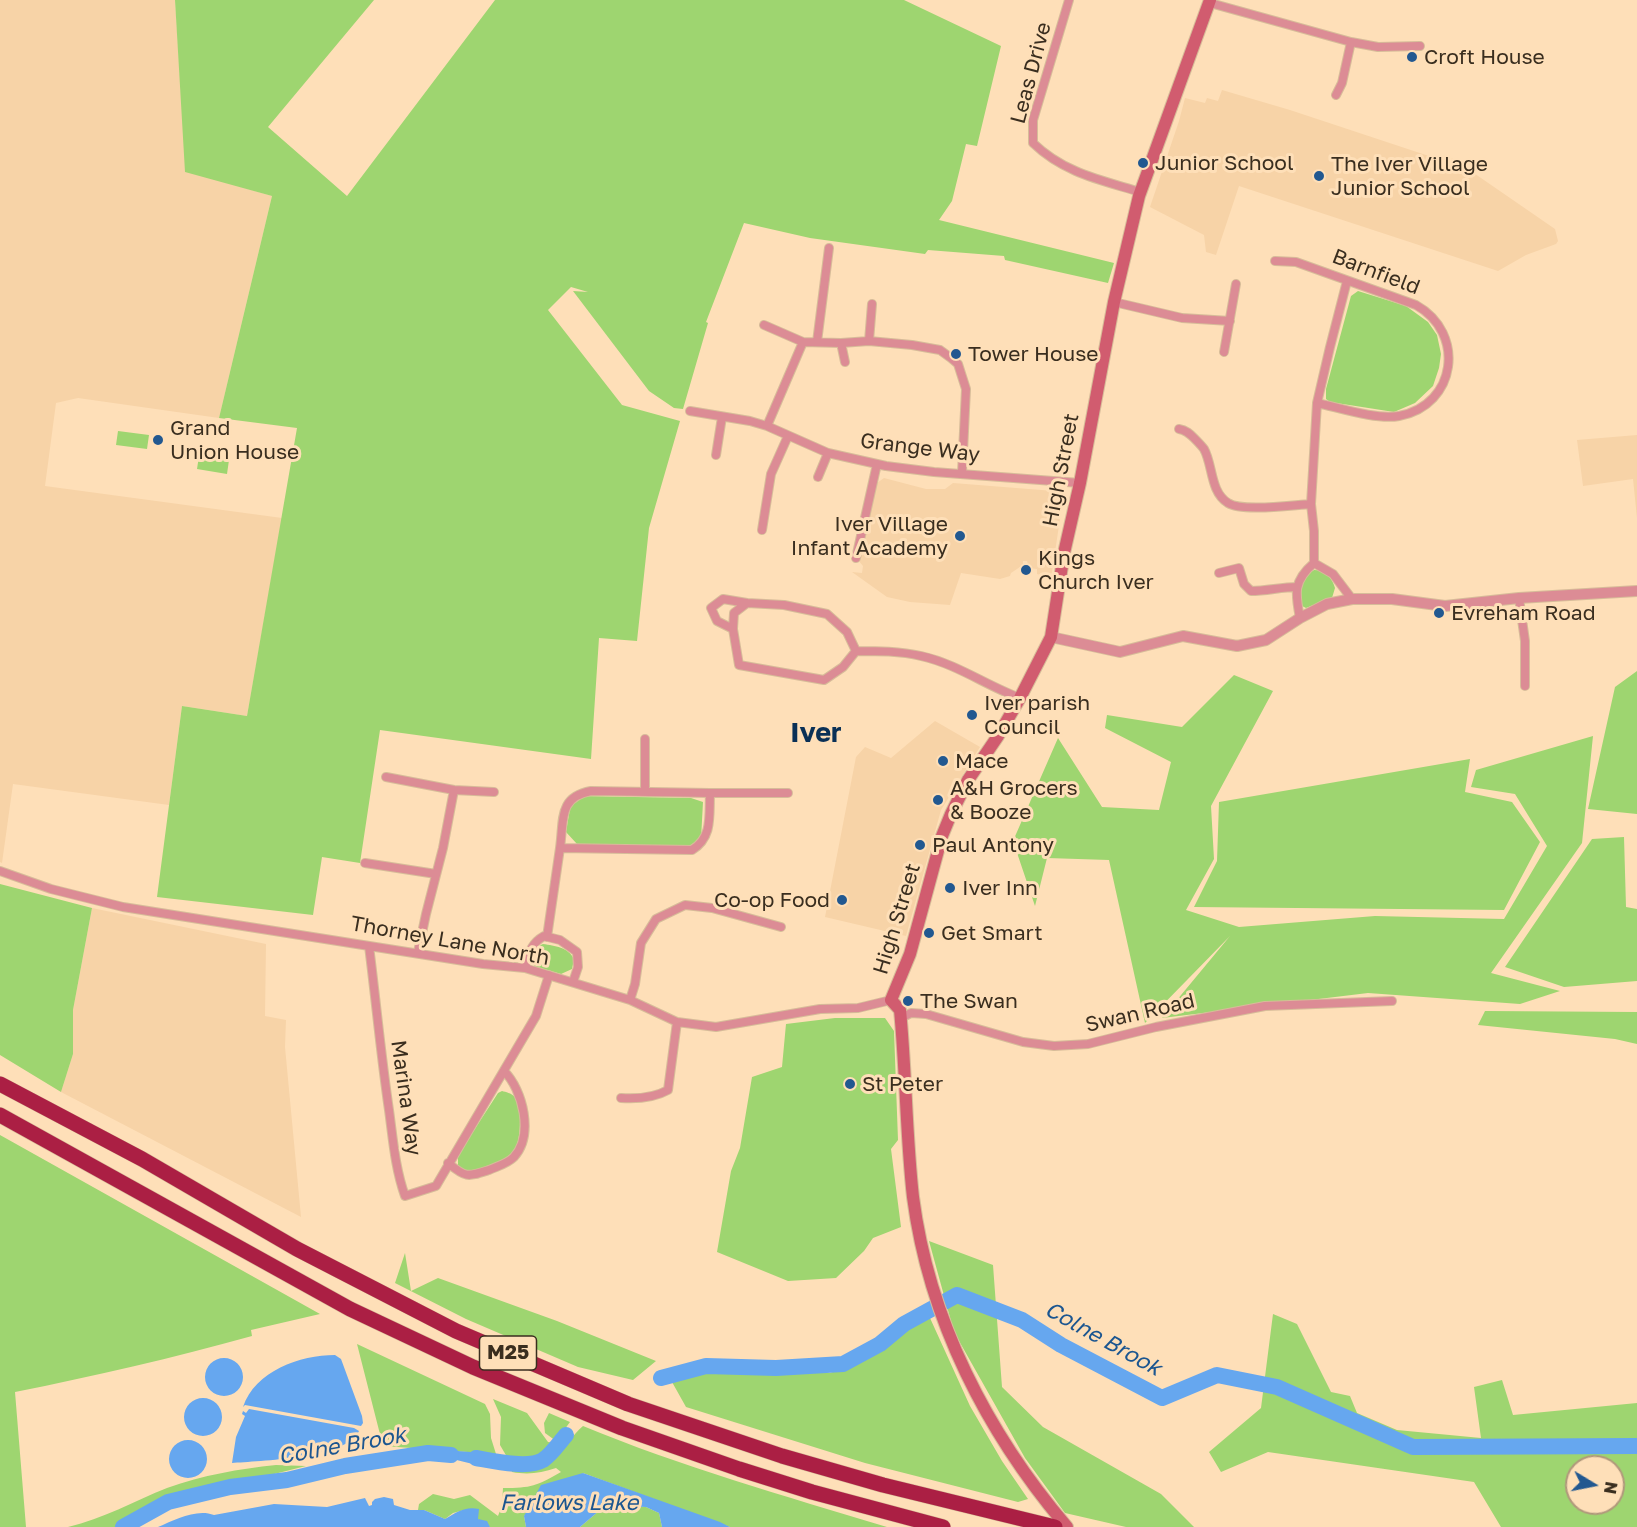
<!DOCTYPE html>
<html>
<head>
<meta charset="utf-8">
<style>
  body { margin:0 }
  #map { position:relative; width:1637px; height:1527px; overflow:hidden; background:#fedfb8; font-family:"Golos Text",sans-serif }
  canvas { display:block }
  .north { position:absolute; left:1565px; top:1455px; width:60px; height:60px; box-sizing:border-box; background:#fedfb8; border:2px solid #b0987b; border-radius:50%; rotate:100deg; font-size:16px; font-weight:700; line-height:24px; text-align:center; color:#3a2e1f }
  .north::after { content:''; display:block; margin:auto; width:21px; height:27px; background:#225890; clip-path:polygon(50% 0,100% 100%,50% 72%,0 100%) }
</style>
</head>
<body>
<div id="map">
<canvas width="1637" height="1527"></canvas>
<div class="north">N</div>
</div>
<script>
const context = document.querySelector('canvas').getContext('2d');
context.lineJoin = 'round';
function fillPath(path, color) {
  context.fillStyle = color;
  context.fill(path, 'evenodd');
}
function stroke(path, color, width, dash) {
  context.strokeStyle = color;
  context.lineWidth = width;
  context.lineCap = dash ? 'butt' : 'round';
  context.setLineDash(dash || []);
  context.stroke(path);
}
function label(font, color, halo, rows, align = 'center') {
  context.font = font + ' "Golos Text",sans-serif';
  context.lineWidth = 6;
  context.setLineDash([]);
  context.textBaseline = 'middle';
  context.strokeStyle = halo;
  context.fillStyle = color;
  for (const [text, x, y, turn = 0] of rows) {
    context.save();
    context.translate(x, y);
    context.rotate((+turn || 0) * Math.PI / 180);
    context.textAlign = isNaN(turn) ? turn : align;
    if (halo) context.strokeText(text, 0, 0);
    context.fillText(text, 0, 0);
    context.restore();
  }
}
const built = new Path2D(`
  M0,0H175L186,171L272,196L219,418L78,398L56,403L45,486L282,518L247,716L182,706L169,805L13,784L2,863L0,862Z
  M1222,90L1290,110L1450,163L1452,158L1555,229L1558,241L1556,244L1526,255L1498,271L1239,186L1216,255L1206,252L1204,235L1150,207L1179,121L1185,98L1205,103L1207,98L1218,101Z
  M1637,435V518L1633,479L1583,486L1577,440Z
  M884,478L926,489H945L953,483L1054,491L1061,512L1051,579L1037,574V569L1029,568L1027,561H1023V565L1011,573L1010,576L1000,579L961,573L950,605L910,602L887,597L852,572L862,573L863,566L858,560L874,485Z
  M935,721L980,747L941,810L906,936L825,917L856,757L865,747L891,758Z
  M92,908L266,944L265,1016L286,1020L285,1047L301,1217L61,1092L73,1054V1010Z`);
const green = new Path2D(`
  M175,0H374L268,127L347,196L495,0H904L1001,46L977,146L966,144L952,201L939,220L1114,263L1108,283L1005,260L1004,256L928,250L925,254L810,238L744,223L706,322L708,323L683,409L674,408L649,391L573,291L588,292L571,287L548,310L622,405L680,421L649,528L637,641L599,638L591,759L380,730L360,863L322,857L313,915L157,897L182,706L247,716L297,428L219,418L272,196L185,172Z
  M1358,291L1406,306L1428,322L1437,335L1441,354L1439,368L1433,386L1415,403L1394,412L1330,402L1326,399V389L1351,296Z
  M118,431L149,435L147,449L116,445Z
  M199,456L229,460L227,474L197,469Z
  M1314,570C1326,570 1332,578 1335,588L1332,598L1306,608L1302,606L1298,586L1303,577Z
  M1637,671V814L1588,809L1615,687Z
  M1234,675L1273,691L1211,806L1214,859L1186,910L1239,927L1375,916L1504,919L1547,846L1515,794L1471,787L1476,770L1593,736L1582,843L1491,973L1560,991L1520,1004L1368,993L1162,1018L1230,936L1145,1023L1109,860L1047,858L1035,906L1013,841L1058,738L1102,807L1159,810L1171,762L1105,728L1107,715L1182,727Z
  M1470,759L1465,792L1512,802L1540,842L1504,910L1194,907L1217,861L1219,802Z
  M579,796L691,798L703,802L701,839L689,846L577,844L566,832L571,803Z
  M1624,837L1626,907L1637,909V981L1564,987L1505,967L1592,839Z
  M0,884L92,908L73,1010V1054L61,1092L0,1055Z
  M543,944C555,946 568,947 574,959L572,969L561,974L534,966L531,954L536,947Z
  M1485,1011L1637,1012V1044L1615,1039L1478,1025Z
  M835,1018H885L894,1031L898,1140L891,1149L901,1227L873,1238L864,1251L836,1278L788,1281L717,1252L731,1171L740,1148L752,1077L782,1067L786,1024Z
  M502,1091C506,1092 511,1093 515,1097C522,1105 521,1138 516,1147C510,1158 500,1162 489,1166C476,1171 471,1174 458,1167V1155L498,1093Z
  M0,1135L320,1314L251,1330L252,1336C173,1358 95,1376 15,1392L26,1527H0Z
  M929,1241L993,1265L1002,1387L1043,1427L1161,1494L1194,1527H1126L1065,1513L1025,1458L954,1332Z
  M405,1253L411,1291L438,1278L557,1321L656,1361L633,1380L578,1367L466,1319L395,1283Z
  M1273,1314L1297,1324L1331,1392L1350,1396L1357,1413L1397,1430L1481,1438L1474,1387L1502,1380L1513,1415L1637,1403V1527H1501L1474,1482L1268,1452L1221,1472L1209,1452L1261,1408ZM1577,1467H1613V1503H1577Z
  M930,1318L970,1406L1002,1461L1028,1499L1018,1502L865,1463L686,1407L672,1382L690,1372L757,1369L830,1373L868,1359L906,1328Z
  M357,1344L485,1404L490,1414L491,1438L496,1454L383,1446Z
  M493,1399L527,1413L548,1442L555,1443C541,1457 526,1461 507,1457L500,1445L501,1417Z
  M549,1413L570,1422L556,1441L545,1433L544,1423Z
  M583,1426C682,1467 785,1496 887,1527H730L583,1473L524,1516L526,1527H490L464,1510L453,1513L445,1519L424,1510H418L419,1504L433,1494L454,1499L470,1495L498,1516L502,1505L503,1488C532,1488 536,1486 561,1472L556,1468C541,1473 528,1475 512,1472L511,1469C527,1468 545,1468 557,1456C567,1447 572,1435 583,1426Z
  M276,1465L306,1466L167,1501L120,1527H68C103,1519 134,1501 167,1488C203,1475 239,1469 276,1465Z
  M606,1505L646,1507L659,1513L662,1527H580Z`);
const water = new Path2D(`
  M335,1355L341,1359L362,1416L363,1423L361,1426L245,1405L243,1407C255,1371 300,1355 335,1355Z
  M205 1377a19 19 0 1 1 38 0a19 19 0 1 1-38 0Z
  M184 1417a19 19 0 1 1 38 0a19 19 0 1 1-38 0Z
  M249,1409L354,1428L359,1431C349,1458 257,1461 232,1463L236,1437L245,1416L242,1414L243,1411L246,1413Z
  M169 1459a19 19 0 1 1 38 0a19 19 0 1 1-38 0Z
  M555,1443L564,1446C551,1466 533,1468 511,1469L507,1457C526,1461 541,1457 555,1443Z
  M445,1450L496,1454L501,1468L485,1467L428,1453Z
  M583,1473L720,1522L730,1527H662L659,1513L646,1507L606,1505L580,1527H526L524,1516L541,1485Z
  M384,1497L393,1499L394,1505L410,1510H424L445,1519C457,1512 465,1506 479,1509L478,1519L487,1521L490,1527H158C174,1520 197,1508 214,1515L274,1504L327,1507L365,1498L369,1506L372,1505V1502L375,1499Z`);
const river = new Path2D(`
  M661,1378L706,1366L776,1368L843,1364L880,1344L904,1324L957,1295L1022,1320L1061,1345L1162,1398L1217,1375L1277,1387L1413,1447L1637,1446
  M476,1458C493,1461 528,1469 543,1460C552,1454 559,1443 566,1435
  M123,1527L168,1502L230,1487L287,1480L345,1466L428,1453L451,1455`);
const minor = new Path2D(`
  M1069,0L1033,120V143C1064,173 1101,180 1140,192
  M1210,3L1351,42L1378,47L1420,46
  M1336,95L1342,83L1351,42
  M1275,261L1296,262L1416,305C1466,333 1457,405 1399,416C1376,420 1340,408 1317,403
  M1347,281L1330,347L1317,403L1311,504L1314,531V563L1333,574L1352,599
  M1114,302L1182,318L1230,321
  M764,325L803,342
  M869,341L872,304
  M817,342L829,248
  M841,343L845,362
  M1224,352L1236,284
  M690,411L750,421L767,426L828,453L886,466L934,472L1080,483
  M767,426L803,342L841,343L869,341L912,345L940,350L951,358L958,364L966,389L962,473
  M1179,429C1186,430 1190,434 1194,438C1198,442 1201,445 1204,449C1213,465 1210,492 1228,503C1242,512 1292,505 1311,504
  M716,455L722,417
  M818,477L828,453
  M762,530L771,474L788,436
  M856,558L877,464
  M1219,573L1239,568L1244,584L1251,591C1267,591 1281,587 1297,587
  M1519,598L1525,641V686
  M747,603L784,605L827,614L847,632L856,651L843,667L824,680L739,665L733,629L734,613Z
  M1300,618C1295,593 1293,581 1314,563
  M733,629L717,621L711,608L723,599L747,603
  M856,651C878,651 900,651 921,656C957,664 987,686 1020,698
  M386,777L454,790L494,792
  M591,791L710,793C709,816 713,837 692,850L560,848C564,820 558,797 591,791Z
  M645,792V739
  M710,793H788
  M365,863L436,874
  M0,871L51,889L123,907L483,964L525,968L630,1000L677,1022L716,1027L820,1009L858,1008L891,1000
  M547,937L560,848
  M369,946C376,1001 381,1056 389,1110C393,1139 395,1168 405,1196L436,1186L536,1016L549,975
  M418,952L426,914L443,848L454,790
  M525,968C529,954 530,944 544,936L560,940L577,952L578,967L573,982
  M630,1000L635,984L641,943L656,919L685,905L712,908L781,927
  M901,1018L911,1013L926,1014L1023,1042L1054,1046L1088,1044L1156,1027L1265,1006L1392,1001
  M621,1098C637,1099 654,1098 668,1090L677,1022
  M448,1163C466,1178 467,1177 489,1170C498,1166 507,1164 514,1157C534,1135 523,1090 504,1071`);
const tertiary = new Path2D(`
  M1051,637L1120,652L1183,636L1237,646L1266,640L1300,618L1327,604L1352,599H1392L1445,606L1519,598L1637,591`);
const secondary = new Path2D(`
  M1067,1527C987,1433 929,1320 913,1197C906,1135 906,1072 900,1010L891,1000L910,954L942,836L951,814L968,780L998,736L1020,698L1051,637L1064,553L1080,483L1114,302L1139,196L1210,0`);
const motorway = new Path2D(`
  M0,1084L142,1159L297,1249L456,1331L628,1404L782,1456L883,1485L1055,1527
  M0,1115L350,1309L473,1367L622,1428L739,1469L812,1492L943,1527`);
const markers = [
  [1412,57,6,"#225890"],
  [1143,163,6,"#225890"],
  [1319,176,6,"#225890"],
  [956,354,6,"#225890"],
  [158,440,6,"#225890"],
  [960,536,6,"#225890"],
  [1026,570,6,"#225890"],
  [1439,613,6,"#225890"],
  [972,715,6,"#225890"],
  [943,761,6,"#225890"],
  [938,800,6,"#225890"],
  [920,845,6,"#225890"],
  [950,888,6,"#225890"],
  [842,900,6,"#225890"],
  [929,933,6,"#225890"],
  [908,1001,6,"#225890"],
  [850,1084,6,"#225890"]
];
const shields = [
  [508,1353,57]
];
const shieldNames = [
  ["M25",508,1353]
];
const poiNames = [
  ["Croft House",1424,57],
  ["Junior School",1155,163],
  ["The Iver Village",1331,164],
  ["Junior School",1331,188],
  ["Tower House",968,354],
  ["Grand",170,428],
  ["Union House",170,452],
  ["Iver Village",948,524,"right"],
  ["Infant Academy",948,548,"right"],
  ["Kings",1038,558],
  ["Church Iver",1038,582],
  ["Evreham Road",1451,613],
  ["Iver parish",984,703],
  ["Council",984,727],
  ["Mace",955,761],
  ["A&H Grocers",950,788],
  ["& Booze",950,812],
  ["Paul Antony",932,845],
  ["Iver Inn",962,888],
  ["Co-op Food",830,900,"right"],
  ["Get Smart",941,933],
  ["The Swan",920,1001],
  ["St Peter",862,1084]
];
const streetNames = [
  ["Leas Drive",1031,73,-75],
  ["Barnfield",1376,272,21],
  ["Grange Way",920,448,7],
  ["High Street",1061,470,-79],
  ["High Street",897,919,-73],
  ["Thorney Lane North",450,941,10],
  ["Swan Road",1140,1013,-13],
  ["Marina Way",406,1098,82]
];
const waterNames = [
  ["Colne Brook",1103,1339,29],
  ["Colne Brook",342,1446,-10],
  ["Farlows Lake",569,1503]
];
const districtNames = [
  ["Iver",816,733]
];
fillPath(built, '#f7d3a7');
fillPath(green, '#9ed570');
fillPath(water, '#66a7ef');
stroke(river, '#66a7ef', 16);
stroke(minor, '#d7bc99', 10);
stroke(tertiary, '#d7bc99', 12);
stroke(secondary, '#d7bc99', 14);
stroke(motorway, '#d7bc99', 16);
stroke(minor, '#dc8c95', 8);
stroke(tertiary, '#dc8c95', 10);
stroke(secondary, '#d15c6f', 12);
stroke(motorway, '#ab1f44', 15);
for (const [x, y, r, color] of markers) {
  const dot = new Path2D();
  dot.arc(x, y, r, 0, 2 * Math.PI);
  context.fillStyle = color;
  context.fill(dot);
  stroke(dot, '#fedfb8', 2);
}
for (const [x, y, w] of shields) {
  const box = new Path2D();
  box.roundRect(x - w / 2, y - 17, w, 34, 4.5);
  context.fillStyle = '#fedfb8';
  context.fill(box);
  stroke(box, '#3a2e1f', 1.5);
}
label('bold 20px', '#3a2e1f', null, shieldNames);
label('21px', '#3a2e1f', '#fedfb8', poiNames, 'left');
label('21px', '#3a2e1f', '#fedfb8', streetNames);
label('italic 22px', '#1c5690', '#fedfb8', waterNames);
label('bold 27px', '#0a3056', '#fedfb8', districtNames);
</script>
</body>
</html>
